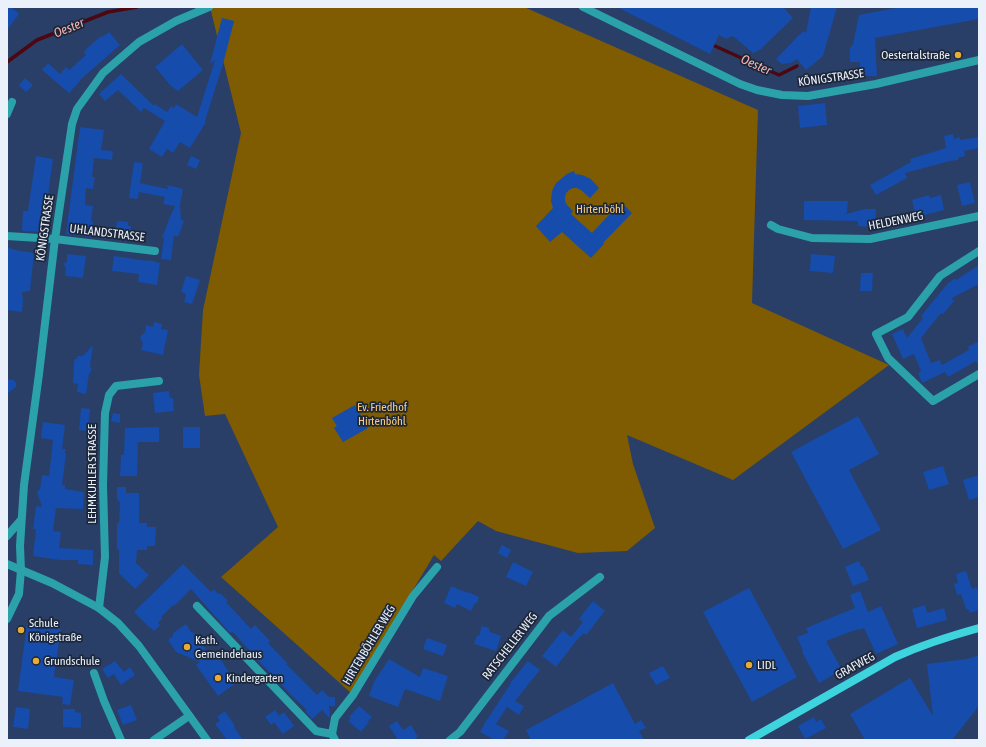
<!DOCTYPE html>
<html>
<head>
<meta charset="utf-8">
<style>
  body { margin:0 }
  #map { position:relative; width:986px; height:747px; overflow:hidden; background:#293f67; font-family:"Asap Condensed",sans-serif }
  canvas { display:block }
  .frame { position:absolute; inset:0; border:8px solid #ebf1fb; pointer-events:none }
</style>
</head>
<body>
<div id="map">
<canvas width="986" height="747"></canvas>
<div class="frame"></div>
</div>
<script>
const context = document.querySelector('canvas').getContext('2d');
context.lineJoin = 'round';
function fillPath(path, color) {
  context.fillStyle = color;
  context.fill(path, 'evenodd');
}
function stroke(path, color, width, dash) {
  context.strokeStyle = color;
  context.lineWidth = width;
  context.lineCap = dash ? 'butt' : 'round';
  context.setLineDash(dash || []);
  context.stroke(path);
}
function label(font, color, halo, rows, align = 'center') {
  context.font = font + ' "Asap Condensed",sans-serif';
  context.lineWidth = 3.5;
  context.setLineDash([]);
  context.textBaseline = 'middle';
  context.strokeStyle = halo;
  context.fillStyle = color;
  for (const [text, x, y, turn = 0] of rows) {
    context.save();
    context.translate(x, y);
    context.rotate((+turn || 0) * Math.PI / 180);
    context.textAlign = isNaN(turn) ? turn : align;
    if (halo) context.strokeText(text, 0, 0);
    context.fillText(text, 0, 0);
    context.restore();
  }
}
const green = new Path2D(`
  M210,7H524L758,110L752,303L889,365L733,480L627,435L633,464L655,528L627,551L578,553L496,531L478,521L441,561L434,555L351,693L221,577L278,527L225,414L205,416L199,375L203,310L241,133Z`);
const stream = new Path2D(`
  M715,46L779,75L797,66
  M7,62L37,40L108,12L137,7`);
const building = new Path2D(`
  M7,7H11L19,14L7,30Z
  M617,7H783L793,18L761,49L753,53L733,36L726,39L719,35L710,54Z
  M811,7H837L823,56L806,70L797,59L791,63L782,64L776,59L799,35L804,31L806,33Z
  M901,7H979V19L875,38L877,76H860V62H850V48L853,44L859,15Z
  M222,18L234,21L223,64L205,121L206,122L190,148L180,142L173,153L167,149L162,157L149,149L165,121L144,108L141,112L118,90L105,101L99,94L121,74L154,106L155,104L167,112L171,106L174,108L176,104L197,117L215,60L210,64Z
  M109,32L120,45L80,80V81L69,93L42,70L48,63L60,74L66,67L69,70L86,55L84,52L87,48L101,36L102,37Z
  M182,44L203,70L178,91L171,86L155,67Z
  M25,78L33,85L26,92L19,85Z
  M825,103L827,125L800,128L798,106Z
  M80,127L104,130L101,150L113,151L112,160L94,158L92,177H95L93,189L86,188L85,205L93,206L91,221L93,222L91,237L66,234Z
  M953,134L954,139L960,137V140L979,137V148L964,151L965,156L958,158V160L950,161L905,173L907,178L876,195L870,185L911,162L910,159L946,148L944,136Z
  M36,156L53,159L44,224H40V232L22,231L23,211H28Z
  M191,156L200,160L196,169L187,165Z
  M134,162L143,163L140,183L168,189L167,185L183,189L180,205L181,220L184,221L178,237L174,235L171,260L161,259L164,238H162L170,217L175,206L163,204L165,197L139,192L138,199L129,198Z
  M574,171L575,174L582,175L591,179L599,188L590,198L581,190L577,188H573L569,190L566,193L565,197V201L567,205L573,211L571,214L592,233L621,202L632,213L603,243L604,244L591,258L562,232L550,242L536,226L553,208L551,201L552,191L556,183L567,174Z
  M970,182L975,203L962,206L957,185Z
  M929,195L930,198L941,195L944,210L916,217L912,200Z
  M804,201H848L847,212L846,213V214L865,209H876L875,227L858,226V221L804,220Z
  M117,221L128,222V226H131L130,237L115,235Z
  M7,247L15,250L34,253L30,291L22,292L23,301L22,312L7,310Z
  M67,254L86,256L83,278L65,276L66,268L63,264L67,262Z
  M811,254L835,256L833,273L810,271Z
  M114,256L148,261L149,260L160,263L157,285L138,282L139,274L112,271Z
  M979,265V284L952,298L954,301L943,314L941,313L921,338L931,363L940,360L942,365L969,350L968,347L979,341V367L976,361L948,377L945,372L922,383L918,373L921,371L914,354L903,359L892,334L903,329L907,338L923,318L921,316L948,283L956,278V280Z
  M861,273H873L872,291H860Z
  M186,276L200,280L192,304L184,302L186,294L181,292Z
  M154,322L162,324L161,329L168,330L163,355L141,350L143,343L140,338L141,336L145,332L146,325L153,327Z
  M93,345L90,366L92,370L89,374L86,394L77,392L78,384L73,383L74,362L75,359H77V356H83Z
  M7,379L14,380L16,383V387L7,394Z
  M169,391L170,398H173L174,411L155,413L153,393Z
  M355,405L368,428L343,442L334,428L337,426L332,418Z
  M81,408L90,409L88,431L79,430Z
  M113,413L120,414V423L111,421Z
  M858,416L879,454L849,470L881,530L843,549L791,452Z
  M43,422L65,425L62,449H66L65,453H66L62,485H65V489L84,492L83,509L56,508L53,531L61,532L59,548L93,550V565L78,564V560H60L33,556L36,529H33L36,506L42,507L37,492L40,489L42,475L49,476L53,440L41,438Z
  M159,427V442H138L137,476H120L121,455H124L125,428Z
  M183,427H200V448H183Z
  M943,466L949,484L929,490L923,472Z
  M979,475V497L969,500L963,480Z
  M117,487H126V493H139V523H147V527H156L155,546H147V550H137L136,563L149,575L135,589L119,573V549H117V523H119L120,502L117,499Z
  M502,545L511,550L507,558L498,553Z
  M859,561L861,567L863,566L869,580L853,586L845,567Z
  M513,562L533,572L526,586L506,577Z
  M183,564L211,592L214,589L218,594L220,593L228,601L226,602L251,629L255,625L270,641L268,643L287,663L286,664L317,695L322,690L329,697H335V706H329L330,716L329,718L322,710L312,719L305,711L307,710L292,696L255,657L234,633H233L232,632L230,633L191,589L174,606L173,605L161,617L162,619L158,623L160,625L154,631L150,627V628L134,612Z
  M966,571L972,589L977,587L979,594V610L970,613L968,609H966L961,594L957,595L954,584L958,583L956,574Z
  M451,586L468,593V592L479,597L477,603H475L471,611L457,604L455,608L444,603Z
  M749,588L797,677L752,702L703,612Z
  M860,591L868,612L881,606L898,644L876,654L864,628L858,630V629L826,641L842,670L819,683L802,652L803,651L797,637L808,633L806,628L855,608L850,595Z
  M593,601L605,611L586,635L584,633L576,641L556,667L542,656L563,630L571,637L583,622L579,619Z
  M925,605L927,613L944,608L947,620L917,628L912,609Z
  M27,624L61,629L54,677L74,680L70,705L62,704L63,697L18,691Z
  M186,624L192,633L193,632L210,655L215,651L236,683L218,696L196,665L200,662L176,652L168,640L173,636V633Z
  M482,626L489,628L490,632L501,636L496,651L474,644L477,635L479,636Z
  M427,638L447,645L443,656L423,649Z
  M979,655V706L952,740H865L850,714L910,678L933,716L927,664L967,659Z
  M389,659L420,677L423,668L448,676L440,701L405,689L398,707L369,696L374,682Z
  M115,661L124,672L130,667L135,675L121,685L114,674L108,678L102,669Z
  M528,661L540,670L515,701L524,706L519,715L507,707L496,724L509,731L503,740H495L480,732L487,719V720L511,683H510Z
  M663,666L670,678L656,685L649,673Z
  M613,683L635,724L641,720L646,728L639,731L644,740H531L526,730Z
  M131,705L137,720L123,725L117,710Z
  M359,706L372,717L368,721L369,722L361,732L348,721L351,718L349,717Z
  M16,707L30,709L28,729L13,727Z
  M63,709H75V712L81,713V728L63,727Z
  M275,710L279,716L284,712L294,726L283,734L274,722L271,725L265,717Z
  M225,711L235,726L234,727L243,740H227L215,724L220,721L217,717Z
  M814,717L816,722L821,719L826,728L805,739L798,726Z
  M397,721L403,730L411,725L418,737L413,740H398L389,726Z`);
const minor = new Path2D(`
  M7,114L12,102
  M771,225L778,229L812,238L870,239L979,216
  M7,236L55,239L155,251
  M979,251L940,276L908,317L876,334L888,358L933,401L979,374
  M7,536L21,520
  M197,606L316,731L332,734
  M99,608L105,557L103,485L105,413L109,395L116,386L159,381
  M7,619L19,594L21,570L20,546L24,485L39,374L55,239L72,124L77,109L103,73L139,42L176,21L209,7
  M94,673L104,701L121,740
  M154,740L189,716
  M335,740L332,734L335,718L353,695L413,596L437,567
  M450,740L460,732L549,616L600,577`);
const tertiary = new Path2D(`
  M583,7L740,84L757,90L782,95L808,96L876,84L979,60
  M7,564L52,583L99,608L118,623L139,646L207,740`);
const secondary = new Path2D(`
  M749,740L895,657C922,645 950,636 979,628`);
const markers = [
  [958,55,4,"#e6ac36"],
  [21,630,4,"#e6ac36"],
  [187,647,4,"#e6ac36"],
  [36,661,4,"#e6ac36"],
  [749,665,4,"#e6ac36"],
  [218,678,4,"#e6ac36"]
];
const poiNames = [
  ["Oestertalstraße",950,55,"right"],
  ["Schule",29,623],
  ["Königstraße",29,637],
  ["Kath.",195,640],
  ["Gemeindehaus",195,654],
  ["Grundschule",44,661],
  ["LIDL",757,665],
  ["Kindergarten",226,678]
];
const streetNames = [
  ["KÖNIGSTRASSE",831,78,-8],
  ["HELDENWEG",896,221,-11],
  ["KÖNIGSTRASSE",45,228,-82],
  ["UHLANDSTRASSE",107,233,7],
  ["LEHMKUHLER STRASSE",92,474,-90],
  ["HIRTENBÖHLER WEG",369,645,-59],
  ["RATSCHELLER WEG",510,646,-52],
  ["GRAFWEG",855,666,-29]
];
const parkNames = [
  ["Hirtenböhl",600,209],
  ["Ev. Friedhof",382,407],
  ["Hirtenböhl",382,421]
];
const waterNames = [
  ["Oester",69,28,-22],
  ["Oester",756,65,24]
];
fillPath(green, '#7f5b01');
stroke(stream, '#4c0710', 3.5);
fillPath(building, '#164cac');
stroke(minor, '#2ba2a9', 8);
stroke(tertiary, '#2ba2a9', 8);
stroke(secondary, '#3ed4dd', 8);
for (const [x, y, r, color] of markers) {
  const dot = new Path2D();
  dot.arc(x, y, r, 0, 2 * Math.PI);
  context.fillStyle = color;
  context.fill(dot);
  stroke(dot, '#1c2739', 1.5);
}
label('12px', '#ebf1fb', '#1c2739', poiNames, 'left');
label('12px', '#ebf1fb', '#1c2739', streetNames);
label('12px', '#fccc78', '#1c2739', parkNames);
label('italic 13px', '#f7b4b2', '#1c2739', waterNames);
</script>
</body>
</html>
